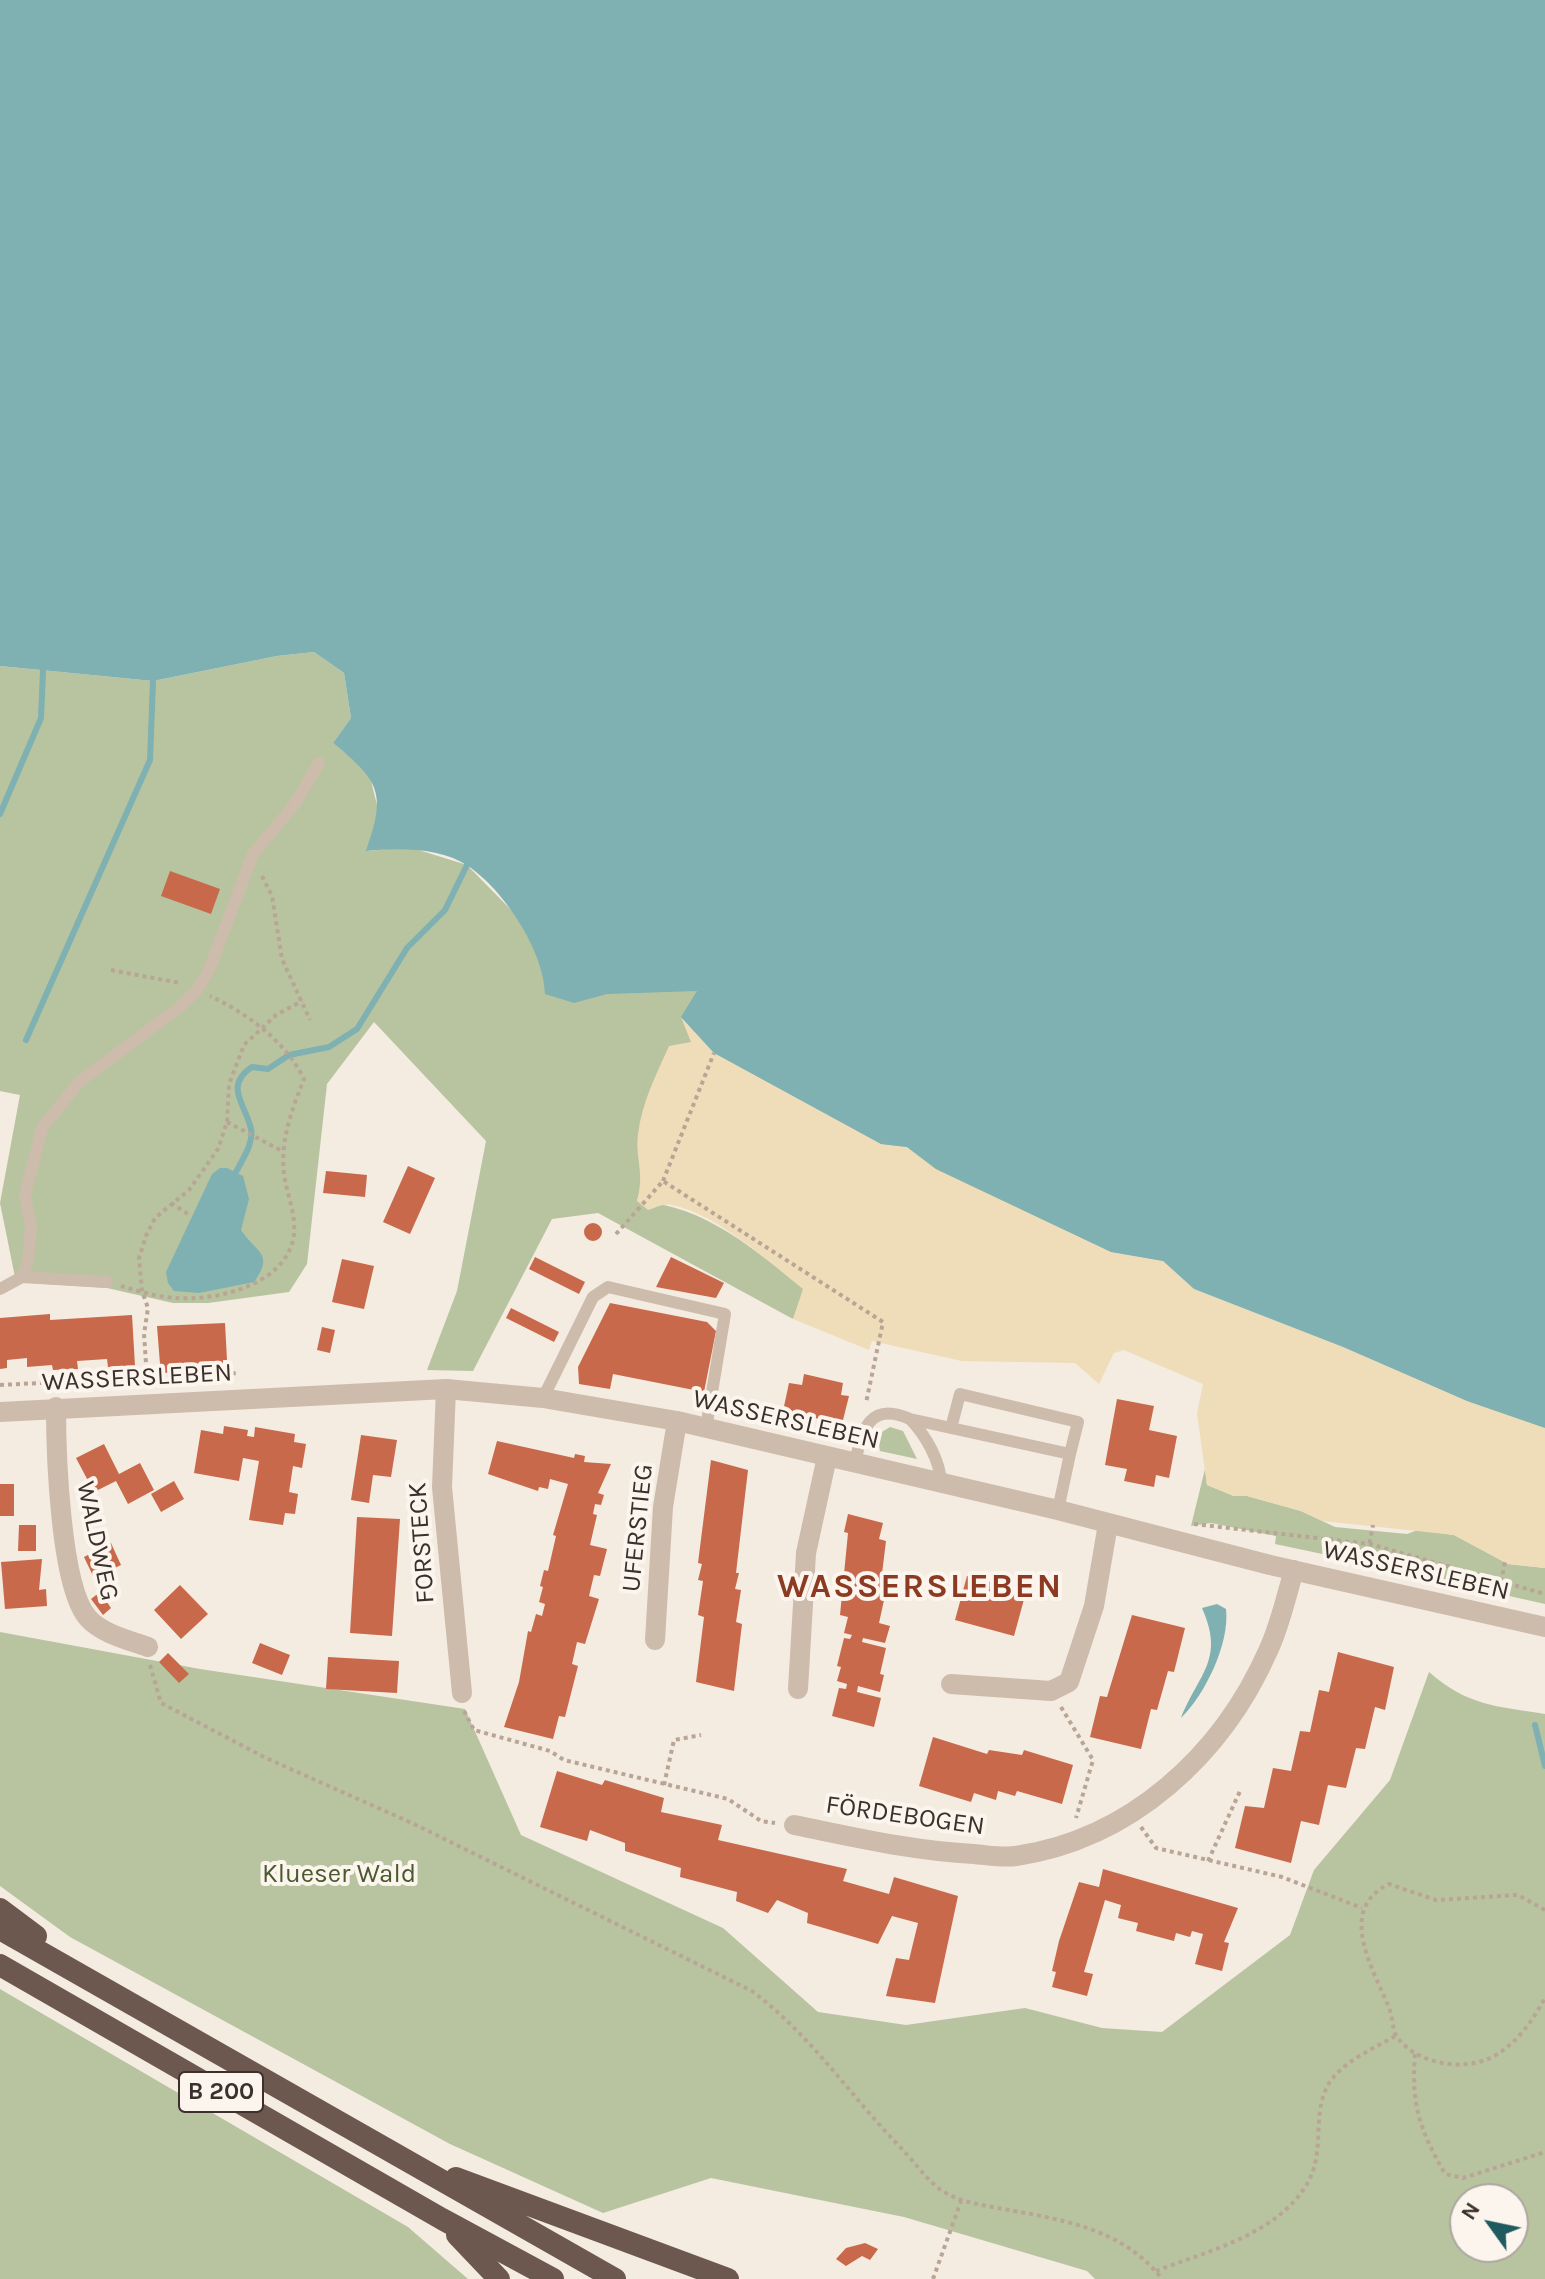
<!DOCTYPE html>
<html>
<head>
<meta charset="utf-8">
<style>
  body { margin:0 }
  #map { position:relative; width:1545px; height:2279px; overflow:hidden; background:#f4ebe1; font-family:Karla,sans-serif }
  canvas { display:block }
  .north { position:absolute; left:1449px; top:2183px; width:80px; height:80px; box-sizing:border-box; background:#fbf5ee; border:2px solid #aea6a0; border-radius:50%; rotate:303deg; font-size:22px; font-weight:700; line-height:32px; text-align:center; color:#3b302b }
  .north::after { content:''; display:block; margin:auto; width:28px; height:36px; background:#1f5a5e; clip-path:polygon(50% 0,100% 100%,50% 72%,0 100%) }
</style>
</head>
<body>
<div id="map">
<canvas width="1545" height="2279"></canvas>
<div class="north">N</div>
</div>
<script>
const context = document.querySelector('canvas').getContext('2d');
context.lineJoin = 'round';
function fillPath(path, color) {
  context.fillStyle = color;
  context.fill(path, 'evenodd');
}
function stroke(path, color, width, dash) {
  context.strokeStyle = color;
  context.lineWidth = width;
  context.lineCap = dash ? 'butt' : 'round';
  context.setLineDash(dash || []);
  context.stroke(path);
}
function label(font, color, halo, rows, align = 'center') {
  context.font = font + ' Karla,sans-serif';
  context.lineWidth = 8;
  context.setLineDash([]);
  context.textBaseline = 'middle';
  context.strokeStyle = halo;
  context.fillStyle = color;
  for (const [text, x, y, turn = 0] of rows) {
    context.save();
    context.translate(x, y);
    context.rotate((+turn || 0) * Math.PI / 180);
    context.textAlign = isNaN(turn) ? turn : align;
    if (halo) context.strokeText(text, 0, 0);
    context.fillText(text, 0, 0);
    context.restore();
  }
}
const green = new Path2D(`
  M314,652L344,673L351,718L333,743L369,773L379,813L367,851L409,847L467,865L520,919L695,973L1545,1428L1467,1401L1163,1261L1111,1252L881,1144L714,1053L683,1020L692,1042L638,1137L643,1179L637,1201C706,1206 752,1248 804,1289L793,1319L598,1213L552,1219L473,1371L427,1370L457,1291L486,1141L374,1022L327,1084L307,1264L289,1292L208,1303H173L107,1288L16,1282L0,1203L20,1095L0,1091V666L153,681L277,656Z
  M890,1427L903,1431L917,1459L880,1451L877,1435Z
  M1205,1469L1207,1485L1234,1496H1247L1301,1511L1335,1527L1407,1534L1418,1530L1454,1535L1508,1564L1545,1568V1604L1411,1574L1412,1566L1368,1555L1365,1563L1275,1544L1276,1536L1211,1523L1191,1526Z
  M0,1632L200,1669L465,1709L521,1835L723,1928L818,2012L906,2025L1025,2008L1102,2028L1162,2032L1290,1935L1314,1870L1390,1780L1429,1672C1468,1706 1495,1706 1545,1714V2279H1095L1087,2271L904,2217L711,2178L603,2213L450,2144L70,1937L0,1886ZM1465,2199H1513V2247H1465Z
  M0,1989L408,2227L468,2279H0Z`);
const sand = new Path2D(`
  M681,1017L714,1053L881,1144L907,1147L936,1169L1111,1252L1163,1261L1194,1289L1343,1347L1467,1401L1545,1428V1568L1508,1564L1454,1535L1323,1521L1301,1511L1247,1496H1234L1207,1485L1197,1413L1203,1384L1124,1350L1114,1353L1099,1384L1075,1363L962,1361L872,1341L869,1350L793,1319L803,1289C768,1261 717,1214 672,1205C664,1203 655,1208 648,1210L637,1201C645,1173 635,1159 638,1134C642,1102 656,1075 669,1046L691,1042Z`);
const water = new Path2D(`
  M0,0H1545V1428L1467,1401L1343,1347L1194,1289L1163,1261L1111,1252L936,1169L907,1147L881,1144L714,1053L681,1017L697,991L607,994L574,1003L545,994C544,951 504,890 468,866C440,847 398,848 366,851C387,792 379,781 333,743L351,718L344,673L314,652L277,656L153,681L0,666Z
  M220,1168H227L243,1176L249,1199L241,1230C256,1253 275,1253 254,1282L199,1293L174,1291L168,1283L166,1272L212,1174Z
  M1217,1604L1226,1609C1230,1643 1205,1695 1181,1718C1199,1673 1225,1660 1202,1608Z`);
const stream = new Path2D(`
  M0,814L41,718L43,671
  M26,1040L150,760L153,681
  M236,1172C242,1160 254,1143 251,1129C246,1105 223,1086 252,1067L268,1069L289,1055L329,1047L357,1029L407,948L445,910L467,865
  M1535,1725L1545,1766`);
const building = new Path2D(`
  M170,871L220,889L211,914L161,896Z
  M408,1166L435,1178L410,1234L383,1222Z
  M326,1171L367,1175L365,1197L323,1193Z
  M584 1232a9 9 0 1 1 18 0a9 9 0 1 1-18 0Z
  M535,1257L585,1282L579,1294L529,1269Z
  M671,1257L724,1283L716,1298L656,1287Z
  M342,1259L374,1266L364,1309L332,1302Z
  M610,1303L707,1322L716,1331L704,1392L613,1374L610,1389L579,1384L578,1367Z
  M511,1308L559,1332L554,1342L506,1318Z
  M50,1314V1320L132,1315L135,1366L108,1367L107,1359L77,1361L78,1369L53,1370L52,1365L27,1367V1358L7,1360V1368L0,1369V1318Z
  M225,1323L227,1360H223V1369L164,1373L163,1364H160L157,1326Z
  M322,1327L335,1330L330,1353L317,1350Z
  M804,1374L843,1383L841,1395L849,1396L842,1424L783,1411L789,1383L802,1385Z
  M1117,1399L1154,1406L1149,1430L1177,1436L1169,1478L1156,1475L1154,1487L1124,1481L1127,1469L1105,1465Z
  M224,1426L248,1430L247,1436L254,1437L255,1427L295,1434L294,1442L306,1444L302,1468L293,1466L289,1492L298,1494L295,1514L285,1513L283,1525L249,1520L259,1461L243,1458L239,1481L194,1473L201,1430L223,1434Z
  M361,1435L397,1440L391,1477L373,1475L369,1503L351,1500Z
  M497,1441L574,1458L575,1454L585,1456L584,1462L611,1464L598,1493L604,1495L601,1505L595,1504L593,1514L597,1515L590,1545L607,1549L600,1576L594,1575L589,1596L599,1599L585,1644L577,1642L572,1664L578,1666L565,1717L559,1716L553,1739L504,1727L519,1682L528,1631L531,1632L536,1614L542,1616L545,1604L539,1602L543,1587L540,1586L544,1570L548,1571L556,1536L553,1535L568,1484L550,1479L548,1489L539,1487L538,1491L488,1474Z
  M104,1444L119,1474L140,1463L154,1490L128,1504L116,1481L94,1492L76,1458Z
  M711,1460L748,1470L736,1573H739L735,1589L741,1590L736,1622L742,1624L734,1691L696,1682L704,1617L698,1615L703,1581L698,1580L702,1564L698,1563Z
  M174,1481L184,1499L161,1512L151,1494Z
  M0,1484H14V1516H0Z
  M848,1514L883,1523L879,1539L886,1541L880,1590L886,1591L879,1623L890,1626L885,1643L863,1638L862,1642L886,1648L880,1674L884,1675L880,1692L858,1686L857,1692L881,1698L874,1727L832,1716L839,1688L846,1689L847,1684L837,1681L841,1667L837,1666L844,1638L850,1639L852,1635L844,1633L848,1617L840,1615L848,1533L844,1532Z
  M357,1517L400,1519L392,1636L350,1633Z
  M19,1525H36V1551H18Z
  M111,1543L121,1565L94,1578L84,1557Z
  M42,1559L39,1590L46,1589L47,1606L5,1609L1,1562Z
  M967,1576L1026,1592L1014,1636L955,1620Z
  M180,1585L208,1614L181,1639L154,1610Z
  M100,1592L111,1608L103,1615L91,1599Z
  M1132,1615L1185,1628L1174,1672L1168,1671L1157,1710L1151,1709L1141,1749L1090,1737L1100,1696L1107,1697Z
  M260,1643L290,1655L282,1675L252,1663Z
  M1338,1652L1394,1667L1385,1710L1375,1707L1365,1749L1356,1748L1346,1788L1328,1785L1319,1825L1301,1821L1291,1863L1235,1848L1245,1806L1264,1808L1273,1768L1291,1771L1300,1731L1310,1732L1319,1690L1329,1692Z
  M168,1653L189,1674L179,1683L159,1662Z
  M328,1657L399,1661L397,1693L326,1689Z
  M933,1737L987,1754L989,1750L1022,1755L1024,1750L1073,1765L1062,1804L1017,1791L1015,1796L998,1791L996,1800L974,1793L971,1802L919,1786Z
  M557,1771L602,1785L605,1780L664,1798L661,1812L722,1825L718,1840L847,1869L843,1881L889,1894L894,1877L958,1896L935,2003L886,1996L896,1958L909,1960L918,1923L892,1916L878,1944L807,1923L808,1913L777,1900L768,1913L736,1901L737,1892L680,1877L681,1868L625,1851V1843L590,1830L587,1841L540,1827Z
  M1103,1869L1238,1908L1224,1942L1229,1943L1222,1971L1195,1964L1203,1934L1192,1931L1190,1937L1176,1933L1174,1941L1136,1931L1138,1923L1118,1918L1121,1905L1105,1900L1084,1972L1093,1974L1087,1996L1052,1987L1056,1972L1052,1971L1059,1941L1079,1882L1099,1887Z
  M865,2243L878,2249L870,2260L862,2256L846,2266L836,2259L846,2248Z`);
const path = new Path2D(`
  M262,876L272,896L282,959L310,1020
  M111,970L180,983
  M227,1122L282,1151
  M663,1181L714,1053
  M171,1203L191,1216
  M616,1234L663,1181L883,1322L866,1403
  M121,1286C138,1291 157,1297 175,1298C216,1301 282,1286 293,1240C298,1218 287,1196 284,1174C280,1141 292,1109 304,1079C285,1041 248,1014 210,996
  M147,1378L144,1334L148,1308L142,1291L139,1258L146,1236L155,1218L189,1190L218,1149L227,1122L229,1084L244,1045L276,1015L302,1001
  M0,1385L239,1373
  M1194,1524L1370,1544L1545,1594
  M1365,1567L1373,1525
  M1501,1582L1505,1562
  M150,1665L161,1703L266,1758L414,1824L752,1991C812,2036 851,2097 903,2150C915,2163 927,2180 941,2190C959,2202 978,2204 998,2208C1058,2219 1122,2227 1162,2279
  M1061,1707L1093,1760L1076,1818
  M464,1711L474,1730L550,1751L564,1760L728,1799L761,1821L775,1823
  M664,1785L674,1740L701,1735
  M1141,1827L1156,1848L1282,1877L1362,1908
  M1208,1861L1241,1789
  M1545,1910L1518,1895L1436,1900L1389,1884C1336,1910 1373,1968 1389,2008C1393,2017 1392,2030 1397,2037C1416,2064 1464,2072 1492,2057C1516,2045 1533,2020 1545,1998
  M1415,2054C1411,2106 1420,2130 1445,2174L1463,2178L1545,2152
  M1156,2271C1205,2252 1268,2237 1301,2193C1329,2156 1310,2121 1327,2087C1339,2063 1373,2049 1395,2036
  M933,2279L961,2201`);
const service = new Path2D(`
  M22,1277L28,1261L31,1227L25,1195L42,1128L79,1082L181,1006L197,990L209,970L253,854L294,805L319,763
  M0,1289L22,1277L107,1282
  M543,1398L593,1297L608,1287L725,1314L706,1428
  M910,1419C926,1436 940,1460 941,1483
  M951,1428L960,1394L1078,1422L1070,1454
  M855,1463C862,1429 870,1401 910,1419L1070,1454L1058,1510`);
const minor = new Path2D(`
  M446,1389L442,1487L462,1693
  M56,1407C56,1451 60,1587 88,1618C102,1634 129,1640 148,1647
  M655,1640L663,1507L677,1421
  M951,1684L1051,1691L1069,1682L1094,1606L1108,1524
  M798,1689L806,1553L827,1457
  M794,1825C854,1837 913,1851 974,1854C987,1855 1003,1858 1016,1856C1131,1839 1222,1755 1268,1651C1280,1626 1286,1597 1294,1570`);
const tertiary = new Path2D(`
  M0,1412L446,1389L543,1398L677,1421L1058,1510L1270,1565L1545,1627`);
const trunk = new Path2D(`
  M0,1909L36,1936
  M0,1929L615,2279
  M0,1965L442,2219L553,2279
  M456,2178L728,2279
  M457,2235L499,2279`);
const shields = [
  [221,2092,84]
];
const shieldNames = [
  ["B 200",221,2092]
];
const streetNames = [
  ["WASSERSLEBEN",137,1378,-3],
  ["WASSERSLEBEN",786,1420,13],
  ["UFERSTIEG",638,1528,-84],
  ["WALDWEG",97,1541,78],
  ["FORSTECK",422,1543,-94],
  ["WASSERSLEBEN",1416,1571,13],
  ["FÖRDEBOGEN",905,1816,8]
];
const parkNames = [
  ["Klueser Wald",339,1875]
];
const districtNames = [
  ["WASSERSLEBEN",920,1587]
];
fillPath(green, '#b8c4a0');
fillPath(sand, '#efdcb8');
fillPath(water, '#7fb0b2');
stroke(stream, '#7fb0b2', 6);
fillPath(building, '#c8694b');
stroke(path, '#b9a596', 4, [4, 4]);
stroke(service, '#cdbbac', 12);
stroke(minor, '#cdbbac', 20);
stroke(tertiary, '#cdbbac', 20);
stroke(trunk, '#6c584f', 22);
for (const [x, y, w] of shields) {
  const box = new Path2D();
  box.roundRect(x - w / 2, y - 20, w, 40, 6);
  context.fillStyle = '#fbf5ee';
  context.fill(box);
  stroke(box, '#3b302b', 2);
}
label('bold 24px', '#3b302b', null, shieldNames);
label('26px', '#3b302b', '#fbf5ee', streetNames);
label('26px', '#4a5a2e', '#fbf5ee', parkNames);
context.letterSpacing = '2px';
label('bold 34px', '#8c3b22', '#fbf5ee', districtNames);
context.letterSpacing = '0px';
</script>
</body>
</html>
